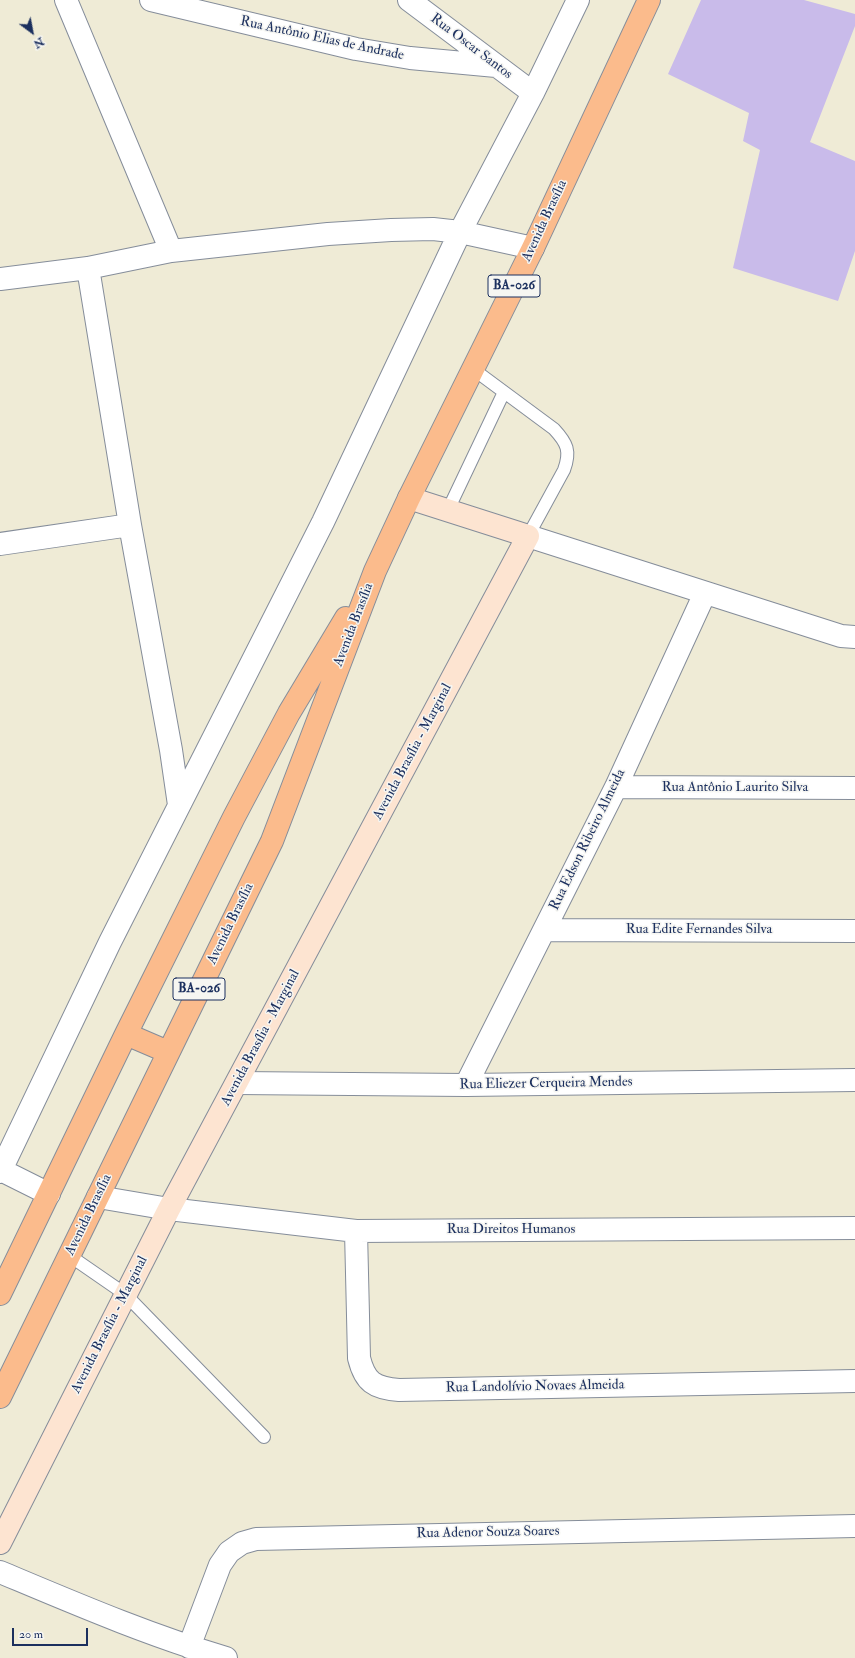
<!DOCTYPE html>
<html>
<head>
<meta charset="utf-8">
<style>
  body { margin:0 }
  #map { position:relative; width:855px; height:1658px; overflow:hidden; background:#efebd6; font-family:"IM FELL Double Pica",serif }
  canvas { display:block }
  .north { position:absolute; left:12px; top:12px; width:40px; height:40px; -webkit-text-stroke:3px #f6f6f2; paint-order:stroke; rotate:148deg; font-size:11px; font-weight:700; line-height:16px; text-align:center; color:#1b2f5e }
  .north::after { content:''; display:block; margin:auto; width:14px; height:18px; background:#1b2f5e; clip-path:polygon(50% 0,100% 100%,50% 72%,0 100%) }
  .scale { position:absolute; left:12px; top:1628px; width:76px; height:18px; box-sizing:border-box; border:2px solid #1b2f5e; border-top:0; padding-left:5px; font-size:12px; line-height:14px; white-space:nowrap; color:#1b2f5e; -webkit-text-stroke:3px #f6f6f2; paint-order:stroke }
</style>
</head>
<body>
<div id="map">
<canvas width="855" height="1658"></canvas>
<div class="north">N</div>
<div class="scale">20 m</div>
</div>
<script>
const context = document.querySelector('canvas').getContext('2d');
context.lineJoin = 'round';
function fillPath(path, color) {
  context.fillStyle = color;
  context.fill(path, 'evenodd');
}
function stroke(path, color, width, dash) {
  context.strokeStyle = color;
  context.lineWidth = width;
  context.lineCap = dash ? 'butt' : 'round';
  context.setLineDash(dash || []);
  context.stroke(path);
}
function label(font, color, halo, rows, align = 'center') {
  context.font = font + ' "IM FELL Double Pica",serif';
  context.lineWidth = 3;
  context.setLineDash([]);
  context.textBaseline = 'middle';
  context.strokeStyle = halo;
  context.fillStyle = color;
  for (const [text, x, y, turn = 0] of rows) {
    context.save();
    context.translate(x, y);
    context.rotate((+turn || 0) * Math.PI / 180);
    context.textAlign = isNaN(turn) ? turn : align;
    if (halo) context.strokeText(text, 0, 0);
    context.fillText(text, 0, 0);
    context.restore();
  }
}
const building = new Path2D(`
  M701,0H804L855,14V26L810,142L855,161V251L838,301L733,268L760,150L743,141L749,113L668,74Z`);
const lane = new Path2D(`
  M473,369L554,429C567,443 571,451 564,470L528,536
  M448,510L504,392
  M70,1256L125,1294L264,1437`);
const street = new Path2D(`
  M66,0L171,251
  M151,0L356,49L410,58L496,66
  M409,0L533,93
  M88,268L130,525L171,750L179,805
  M0,279L88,268L171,251L328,234L391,230L433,229L460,232L533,248
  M528,536L841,636L855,637
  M0,544L130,525
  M616,787L855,788
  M544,930L855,931
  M237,1083L466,1085L855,1080
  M466,1085L616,787L705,593
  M1,1170L49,1194
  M0,1172L110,942L323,522L460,232L533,93L578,0
  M98,1197L169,1209L356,1231L855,1228
  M356,1231L359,1358C365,1382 374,1388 399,1390L855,1381
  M0,1572C74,1603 148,1635 226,1658
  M189,1647L220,1565L229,1552L242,1543L256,1539L855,1526`);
const secondary = new Path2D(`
  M0,1543L169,1209L528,536L409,498`);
const primary = new Path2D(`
  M126,1034L168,1052
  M0,1294L126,1034L234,817L289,713L346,618
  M0,1397L272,841L375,571L409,498L533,248L649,0`);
const shields = [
  [514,286,52],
  [199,989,52]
];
const shieldNames = [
  ["BA-026",514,286],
  ["BA-026",199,989]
];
const streetNames = [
  ["Rua Antônio Elias de Andrade",322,39,12],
  ["Rua Oscar Santos",471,47,37],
  ["Avenida Brasília",545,221,-65],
  ["Avenida Brasília",354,625,-69],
  ["Avenida Brasília - Marginal",413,752,-62],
  ["Rua Antônio Laurito Silva",735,788],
  ["Rua Edson Ribeiro Almeida",588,840,-64],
  ["Avenida Brasília",231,924,-64],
  ["Rua Edite Fernandes Silva",699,930],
  ["Avenida Brasília - Marginal",261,1038,-62],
  ["Rua Eliezer Cerqueira Mendes",546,1084,-1],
  ["Avenida Brasília",89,1215,-64],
  ["Rua Direitos Humanos",511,1230],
  ["Avenida Brasília - Marginal",110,1325,-63],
  ["Rua Landolívio Novaes Almeida",535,1387,-1],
  ["Rua Adenor Souza Soares",488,1533,-1]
];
fillPath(building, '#c9bbea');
stroke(lane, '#858d9a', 14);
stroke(street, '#858d9a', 24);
stroke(secondary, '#858d9a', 24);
stroke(primary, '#858d9a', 24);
stroke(lane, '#fff', 12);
stroke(street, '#fff', 22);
stroke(secondary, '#fde4d1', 22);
stroke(primary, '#fbbb8c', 22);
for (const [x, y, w] of shields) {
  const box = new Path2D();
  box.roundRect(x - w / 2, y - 11, w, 22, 3);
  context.fillStyle = '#f6f6f2';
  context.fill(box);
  stroke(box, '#1b2f5e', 1);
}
label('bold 13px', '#1b2f5e', null, shieldNames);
label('14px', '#1b2f5e', '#f6f6f2', streetNames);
</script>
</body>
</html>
